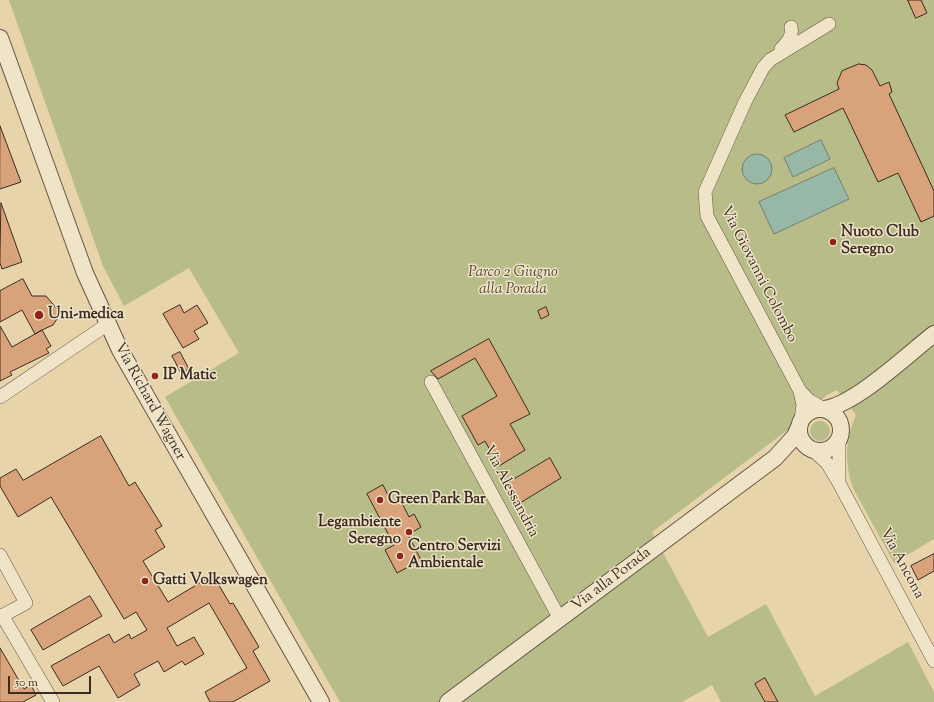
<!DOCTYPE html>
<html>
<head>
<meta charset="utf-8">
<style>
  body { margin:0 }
  #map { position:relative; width:934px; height:702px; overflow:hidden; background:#e7d4aa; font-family:"Sorts Mill Goudy",serif }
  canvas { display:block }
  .scale { position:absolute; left:8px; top:676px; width:83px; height:18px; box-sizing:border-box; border:2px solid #3c2b21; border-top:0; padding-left:5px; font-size:12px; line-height:14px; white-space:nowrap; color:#3c2b21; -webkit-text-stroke:3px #efe3c8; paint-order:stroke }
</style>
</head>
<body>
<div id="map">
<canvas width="934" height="702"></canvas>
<div class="scale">50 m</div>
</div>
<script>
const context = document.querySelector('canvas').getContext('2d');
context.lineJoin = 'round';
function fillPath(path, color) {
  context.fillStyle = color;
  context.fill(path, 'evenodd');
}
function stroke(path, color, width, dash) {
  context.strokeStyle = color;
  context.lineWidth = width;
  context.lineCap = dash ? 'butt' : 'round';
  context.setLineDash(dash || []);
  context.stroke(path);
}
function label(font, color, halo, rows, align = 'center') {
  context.font = font + ' "Sorts Mill Goudy",serif';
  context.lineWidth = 3;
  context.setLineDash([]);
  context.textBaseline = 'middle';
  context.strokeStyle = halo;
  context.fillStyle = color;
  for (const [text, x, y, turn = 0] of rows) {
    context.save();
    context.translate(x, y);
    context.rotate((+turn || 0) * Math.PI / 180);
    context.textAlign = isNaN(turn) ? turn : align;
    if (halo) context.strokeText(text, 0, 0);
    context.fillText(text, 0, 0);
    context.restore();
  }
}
const green = new Path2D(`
  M9,0H934V539L894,563L853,488C844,462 845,440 856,415L837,390L827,395L789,429L652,532L708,637L766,604L815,696L908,642L934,692V702H721L712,685L682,702H340L165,397L239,353L189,268L124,306L103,266Z
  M810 431a10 10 0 1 1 20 0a10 10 0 1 1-20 0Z`);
const water = new Path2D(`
  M821,140L830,159L793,177L784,158Z
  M742 169a15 15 0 1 1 30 0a15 15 0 1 1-30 0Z
  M834,168L849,199L774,234L759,202Z`);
const building = new Path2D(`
  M908,0H921L927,13L916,18Z
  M859,64L866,65L872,70L880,86L889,82L892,92L889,94L934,191V216L921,222L898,173L878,182L843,108L794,132L785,115L839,89L837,83L842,71Z
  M0,126L21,182L0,189Z
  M1,203L22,262L2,269L0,263Z
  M23,279L32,296H46L58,310L57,319L53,325L42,330L51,346L46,349L49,353L10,372L12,375L0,381V326L12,347L42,330L35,334L22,310L0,322V291Z
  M180,305L184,313L197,305L208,323L194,331L199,339L183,348L163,314Z
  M546,307L549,315L541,319L538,311Z
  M489,339L530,414L510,424L525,450L499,466L485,441L478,445L462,416L497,396L475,358L438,379L431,371Z
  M180,352L189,369L181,373L172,356Z
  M101,436L129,486L135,482L162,526L155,530L165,547L143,561L168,602L213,575L230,604L233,603L259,647L253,651L270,681L233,702H210L205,692L247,668L209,603L167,628L177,646L194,637L204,654L185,665L182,661L164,672L158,661L134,674L140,685L118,698L99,666L63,686L51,666L109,634L114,643L129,634L131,639L147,630L136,612L124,619L51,497L18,517L0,486V478L16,469L23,480Z
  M550,458L561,478L520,503L508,483Z
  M383,485L392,503L400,499L409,517L414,514L421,527L408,535L421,560L397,573L385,550L394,545L367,494Z
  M934,554V571L918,580L911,566Z
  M90,596L102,616L43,650L31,630Z
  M0,648L24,689L31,685L36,695L23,702H0Z
  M765,678L778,702H765L755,684Z`);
const minor = new Path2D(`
  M781,49C787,42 793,37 791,27
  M431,382L560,619
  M800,391L803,405L801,420
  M0,397L108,324
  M824,409L810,401L800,391L707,216L705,192L745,102L763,68L770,60L829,24
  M839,441V481
  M814,451L827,463L839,483L934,661
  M0,555L26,603L0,617
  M2,615L53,702`);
const tertiary = new Path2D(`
  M0,38L85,273L120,350L321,702
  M799 430a21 21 0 1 1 42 0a21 21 0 1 1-42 0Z
  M824,409C855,405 908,354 934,334
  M448,702L775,458L795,436L799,427`);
const markers = [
  [833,242,4,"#8f2418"],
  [39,315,5,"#8f2418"],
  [155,376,4,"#8f2418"],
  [380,500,4,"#8f2418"],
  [409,532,4,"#8f2418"],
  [400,556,4,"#8f2418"],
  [145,581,4,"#8f2418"]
];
const poiNames = [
  ["Nuoto Club",841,233],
  ["Seregno",841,250],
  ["Uni-medica",48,315],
  ["IP Matic",163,376],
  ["Green Park Bar",388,500],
  ["Legambiente",401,523,"right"],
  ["Seregno",401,540,"right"],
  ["Centro Servizi",408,547],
  ["Ambientale",408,564],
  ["Gatti Volkswagen",153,581]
];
const parkNames = [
  ["Parco 2 Giugno",513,273],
  ["alla Porada",513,290]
];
const streetNames = [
  ["Via Giovanni Colombo",758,275,63],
  ["Via Richard Wagner",149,402,61],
  ["Via Alessandria",510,492,62],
  ["Via Ancona",901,564,62],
  ["Via alla Porada",612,580,-37]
];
fillPath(green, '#b7bc88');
fillPath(water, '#97b8a7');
stroke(water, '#738071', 1);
fillPath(building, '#d8a37a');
stroke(building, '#3c2b21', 1);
stroke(minor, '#675543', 14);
stroke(tertiary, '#675543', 18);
stroke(minor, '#efe3c8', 13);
stroke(tertiary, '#efe3c8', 16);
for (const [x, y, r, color] of markers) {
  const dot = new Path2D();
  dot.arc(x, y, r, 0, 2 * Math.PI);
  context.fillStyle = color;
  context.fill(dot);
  stroke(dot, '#efe3c8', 1.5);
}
label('bold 15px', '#3c2b21', '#efe3c8', poiNames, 'left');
label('italic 15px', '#554836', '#efe3c8', parkNames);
label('15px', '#3c2b21', '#efe3c8', streetNames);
</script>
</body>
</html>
